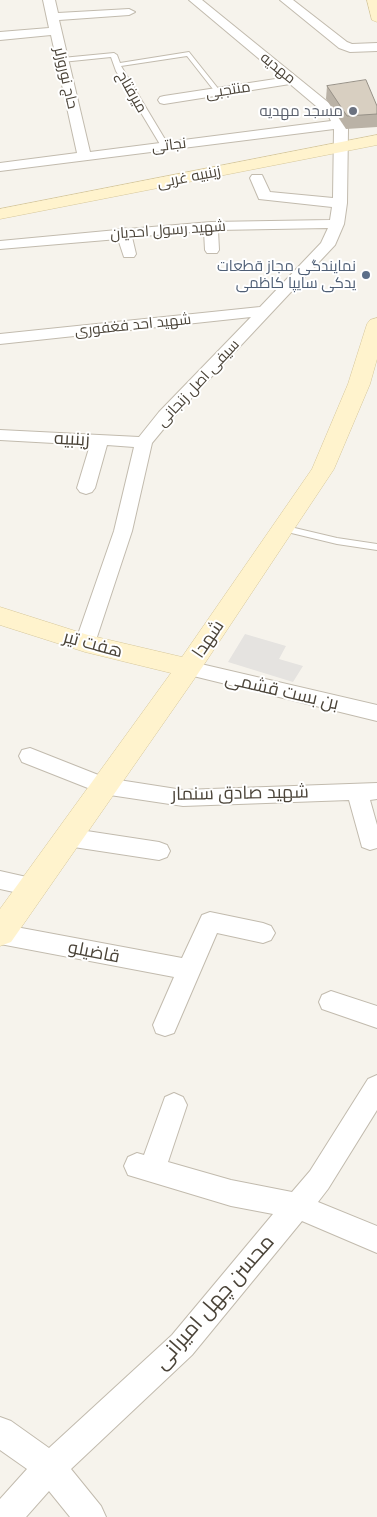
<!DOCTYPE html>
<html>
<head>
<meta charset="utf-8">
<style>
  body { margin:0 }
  canvas { display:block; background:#f6f3ec }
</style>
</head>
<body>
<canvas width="377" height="1517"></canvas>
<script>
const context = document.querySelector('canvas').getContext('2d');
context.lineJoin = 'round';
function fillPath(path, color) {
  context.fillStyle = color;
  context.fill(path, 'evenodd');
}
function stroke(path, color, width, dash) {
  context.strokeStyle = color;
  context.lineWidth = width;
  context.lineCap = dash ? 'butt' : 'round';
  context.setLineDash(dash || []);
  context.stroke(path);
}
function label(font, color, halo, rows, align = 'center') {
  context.font = font + ' "Golos Text",Cairo,sans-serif';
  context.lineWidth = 4;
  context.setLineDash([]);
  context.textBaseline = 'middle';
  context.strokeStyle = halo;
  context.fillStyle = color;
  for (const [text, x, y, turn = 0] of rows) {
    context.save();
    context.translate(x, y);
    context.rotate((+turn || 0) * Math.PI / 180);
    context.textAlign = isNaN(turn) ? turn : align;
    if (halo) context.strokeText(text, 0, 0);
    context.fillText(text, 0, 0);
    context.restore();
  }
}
const parking = new Path2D(`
  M245,634L286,646L279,659L303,666L293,682L228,662Z`);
const lane = new Path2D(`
  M189,52L220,91V93H216L187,56L121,66L169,146L165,148L161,146L116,71L111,57L62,62L59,60L62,58L114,53L117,55L120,63Z
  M282,525L337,538L377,544V550L337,544L279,530L277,528L279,526Z`);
const street = new Path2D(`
  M43,0H55L58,13L129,9L135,12L129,15L59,20L90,152L331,121L329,117L290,84L164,104L160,103L158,100L160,97L164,96L282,78L189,0H202L340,112L348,129L347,203L344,224L335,245L171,420L152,443L132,531L95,643L92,648L85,650L78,648L75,643L114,531L134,447L107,445L95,488L92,492L86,494L80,492L77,488L90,445L0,440V430L139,437L159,412L251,317L0,344V334L260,307L321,243L328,228L218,230L219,250L217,253H207L205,250L204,231L132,237L136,254L134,257H124L118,239L0,249V241L117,230L123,228L128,229L211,222L330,220L332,207L259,199L250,178L252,175H262L270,192L333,198L334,129L0,171V163L77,153L51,35L0,40V32L49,28Z
  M280,0H293L347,42L352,44L377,43V51L350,52L339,48Z
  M188,661L377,705V721L181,673L178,668L181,663Z
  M30,748L106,778L183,790L377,783V799L370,800L377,825V848L370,850L362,847L349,800L183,806L103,794L22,762L19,756L22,750Z
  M67,828L159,842L167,845L170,851L167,857L159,860L67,846L59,843L56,837L59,831Z
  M0,871L40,880L43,887L40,894L32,896L0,889Z
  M210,912L263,923L271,926L275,933L271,940L263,943L217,933L174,1033L165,1036L156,1033L153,1025L174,977L0,944V924L182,958L202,915Z
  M331,991L377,1006V1028L322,1009L319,1002L322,995Z
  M377,1075V1110L328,1189L318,1202L377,1226V1253L302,1221L192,1355L71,1469L101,1506L106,1517H70L49,1491L26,1517H0V1499L27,1469L0,1450V1417L11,1421L49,1448L172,1335L273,1214L231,1206L128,1175L124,1166L128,1157L137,1153L144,1155L165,1097L174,1093L183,1097L187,1105L168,1162L231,1180L292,1192L310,1171L368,1079Z`);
const secondary = new Path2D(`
  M367,0H377V22L372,20Z
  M377,135V145L0,219V209Z
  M377,318V359L370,384L334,469L197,675L11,942L0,946V909L171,673L85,652L0,625V607L88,635L182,657L312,469L348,384L367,324L370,320Z`);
const wall = new Path2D(`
  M327,86L377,106V127L346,129L326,99Z`);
const building = new Path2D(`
  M366,80L377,106V114L347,116L327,86Z`);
const markers = [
  [353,111,5,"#6b7280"],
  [366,275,5,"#5c6f8a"]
];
const farStreetnames = [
  ["مهدیه",278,68,39],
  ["حاج نوروزلر",66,78,77],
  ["منتجبی",228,90,-9],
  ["میرفتاح",132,92,60],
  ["نجاتی",169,145,-7],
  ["زینبیه غربی",189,177,-11],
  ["شهید رسول احدیان",168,230,-4],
  ["شهید احد فغفوری",133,325,-6],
  ["سیفی اصل زنجانی",198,383,-47]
];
const farWorshipnames = [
  ["مسجد مهدیه",343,111]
];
const farServicenames = [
  ["نمایندگی مجاز قطعات",356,266],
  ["یدکی سایپا کاظمی",356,283]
];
const streetNames = [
  ["زینبیه",72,439,3],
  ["شهدا",208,639,-56],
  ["هفت تیر",93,644,15],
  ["بن بست قشمی",282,691,13],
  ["شهید صادق سنمار",240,793,-1],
  ["قاضیلو",94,952,11]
];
const nearStreetnames = [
  ["محسن چهل امیرانی",214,1302,-49]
];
fillPath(parking, '#e5e3e0');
stroke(lane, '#c2bbae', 2);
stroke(street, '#c2bbae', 2);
stroke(secondary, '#d6c79b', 1);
fillPath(lane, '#fff');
fillPath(street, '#fff');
fillPath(secondary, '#fff3cd');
fillPath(wall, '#bab2a6');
fillPath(building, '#d8cfc1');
stroke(building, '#979187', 1);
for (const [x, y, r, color] of markers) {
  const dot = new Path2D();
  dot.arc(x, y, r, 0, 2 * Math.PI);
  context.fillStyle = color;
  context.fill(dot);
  stroke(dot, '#fff', 2);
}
label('15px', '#4b4439', '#fff', farStreetnames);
label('15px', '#5b616d', '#fff', farWorshipnames, 'right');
label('15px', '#4e5e75', '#fff', farServicenames, 'right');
label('18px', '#4b4439', '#fff', streetNames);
label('21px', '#4b4439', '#fff', nearStreetnames);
</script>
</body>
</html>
